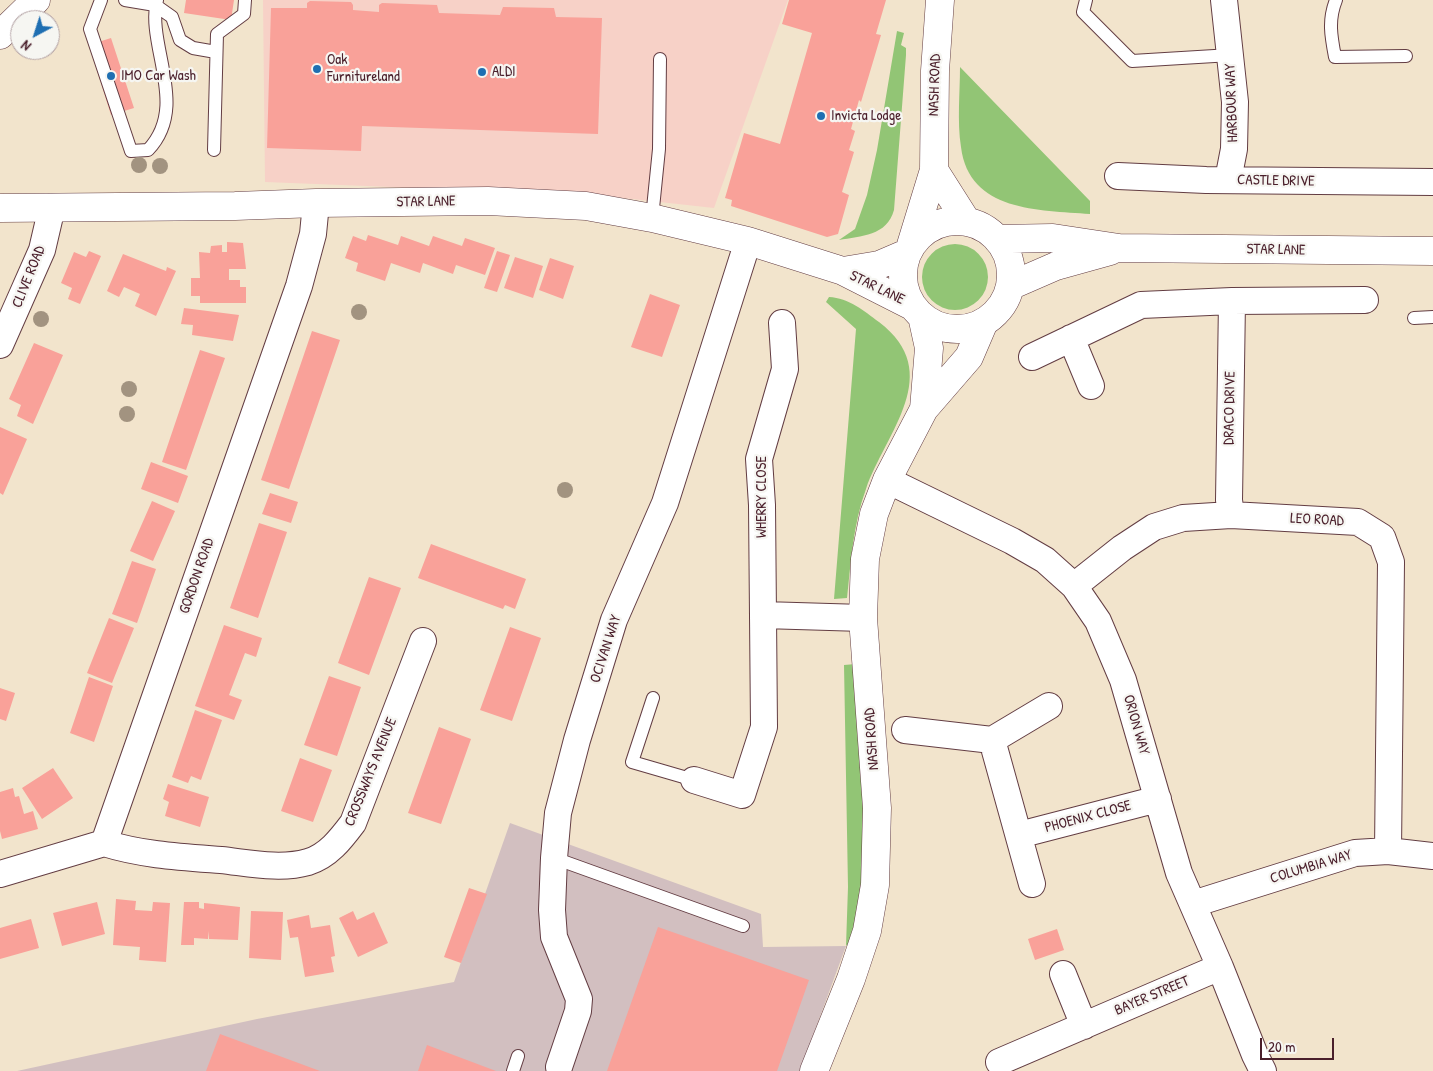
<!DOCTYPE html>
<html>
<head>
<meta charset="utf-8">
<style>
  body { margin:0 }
  #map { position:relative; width:1433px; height:1071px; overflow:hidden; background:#f2e4cc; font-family:"Patrick Hand",sans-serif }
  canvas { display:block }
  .north { position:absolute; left:10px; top:10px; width:50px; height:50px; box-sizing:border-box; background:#f6f6f2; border:1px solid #b1a0a2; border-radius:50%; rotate:220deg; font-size:14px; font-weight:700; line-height:20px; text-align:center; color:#4a1f2b }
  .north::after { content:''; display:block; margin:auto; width:18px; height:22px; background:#1f6fb2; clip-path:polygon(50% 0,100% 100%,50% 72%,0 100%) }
  .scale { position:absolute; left:1260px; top:1038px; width:74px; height:22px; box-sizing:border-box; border:2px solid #4a1f2b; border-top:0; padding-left:6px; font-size:15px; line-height:18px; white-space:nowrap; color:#4a1f2b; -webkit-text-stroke:4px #f6f6f2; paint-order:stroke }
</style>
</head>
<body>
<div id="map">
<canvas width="1433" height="1071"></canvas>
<div class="north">N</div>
<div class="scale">20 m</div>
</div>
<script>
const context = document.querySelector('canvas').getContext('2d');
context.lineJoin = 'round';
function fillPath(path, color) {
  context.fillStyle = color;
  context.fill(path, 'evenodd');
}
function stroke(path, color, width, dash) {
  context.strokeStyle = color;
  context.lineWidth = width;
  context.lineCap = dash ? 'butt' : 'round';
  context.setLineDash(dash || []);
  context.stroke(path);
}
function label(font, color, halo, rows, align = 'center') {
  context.font = font + ' "Patrick Hand",sans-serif';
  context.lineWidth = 4.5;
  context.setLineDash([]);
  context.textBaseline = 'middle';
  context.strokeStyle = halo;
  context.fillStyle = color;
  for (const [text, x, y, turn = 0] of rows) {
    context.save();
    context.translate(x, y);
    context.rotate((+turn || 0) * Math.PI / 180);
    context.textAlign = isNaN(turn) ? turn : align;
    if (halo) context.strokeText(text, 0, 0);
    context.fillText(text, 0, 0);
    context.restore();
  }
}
const built = new Path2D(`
  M263,0H788L714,208L596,195L265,182Z`);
const industrial = new Path2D(`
  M510,823L761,914L763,947L846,946L800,1071H17L257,1019L454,982Z`);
const green = new Path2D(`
  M897,31L904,33L901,45L906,48V55L894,210C887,236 861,236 839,240L855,229L867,195L877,150Z
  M960,67L1090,201V214C1039,210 969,212 961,147C957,121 960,93 960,67Z
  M922 277a33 33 0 1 1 66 0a33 33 0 1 1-66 0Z
  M829,297C849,298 864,311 879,322C946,373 886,432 866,489C853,524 851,562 847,598L834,599L856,329L826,302Z
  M856,664L867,851L854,938L846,946L848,887L844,665Z`);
const building = new Path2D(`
  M186,0H234L231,20L184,13Z
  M789,0H886L876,34L881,35L861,102L859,100L851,129L855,131L849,150L854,152L842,192L849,195L838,234L827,237L731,206L732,200L725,198L744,133L780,144L812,33L782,24Z
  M310,1L351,2L353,5V10L379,12V5L382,3L437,5L439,13L500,15L503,7L554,8L556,17L602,18L598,134L362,126L361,151L267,148L271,8H307V3Z
  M111,38L134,108L111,115L89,45Z
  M368,235L398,245L401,236L429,246L433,236L462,246L465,238L495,248L485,275L456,265L453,274L423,263L420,273L391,263L385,281L356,271L358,263L345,258L353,236L366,241Z
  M227,242L243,243L246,269H229V280H240V287H246V303H200V296H191V278H200L199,252L210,253L211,246L222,245V252H227Z
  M89,251L101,256L80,304L68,299L72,288L61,283L74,252L86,257Z
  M497,251L510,255L497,292L484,288Z
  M123,254L166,271L167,267L176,271L156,316L135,306L140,294L124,287L119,297L107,291Z
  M515,257L543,266L533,298L504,288Z
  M550,258L574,266L563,299L539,290Z
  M650,294L680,305L662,357L631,347Z
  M184,308L239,315L233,341L192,335L193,325L181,324Z
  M312,331L340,340L289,489L261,480Z
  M34,343L63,355L33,424L17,416L21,405L9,399Z
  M200,350L225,358L186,470L162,462Z
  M0,427L27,439L3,495L0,493Z
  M151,462L188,476L178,503L141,489Z
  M270,493L298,502L291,523L262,514Z
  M152,501L175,511L153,561L130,551Z
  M259,523L287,532L258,618L230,608Z
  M431,544L526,579L515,609L505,605L503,609L418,578Z
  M132,561L156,569L137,623L112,614Z
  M369,577L401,588L369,675L338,663Z
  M109,618L134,628L112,683L87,673Z
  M224,625L262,638L256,657L245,653L229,695L242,700L234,720L195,706Z
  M510,627L541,638L512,721L480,710Z
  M329,676L361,687L337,756L304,745Z
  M89,677L113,686L94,742L70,733Z
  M0,688L15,693L6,721L0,719Z
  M195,710L222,720L201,780L191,776L188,783L172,777Z
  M439,727L471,739L441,824L408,813Z
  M300,758L332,770L313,822L281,811Z
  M53,768L73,798L42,819L22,788Z
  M168,784L209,797L200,827L165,816L169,802L163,799Z
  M13,788L15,797L19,796L24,814L33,811L38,829L2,839L0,831V792Z
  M469,888L487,894L461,963L444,957Z
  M116,899L136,901L135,910L152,911L153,902L170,903L166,962L139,960L140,947L113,945Z
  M97,902L105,934L62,946L53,913Z
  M184,902H199V908L204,909V903L240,907L238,940L209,939V931L208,939L194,938V945H181Z
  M251,911L283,912L281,960L249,958Z
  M353,911L357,920L374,912L388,943L358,957L339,918Z
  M309,915L311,928L330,925L335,956L331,957L334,972L305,977L298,937L290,938L287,920Z
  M31,919L39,948L0,959V928Z
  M658,927L809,980L777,1071H607Z
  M1057,929L1064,950L1035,960L1028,939Z
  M220,1034L320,1071H206Z
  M427,1045L496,1071H418Z`);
const lane = new Path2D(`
  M101,0L90,29L131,151L148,150C190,106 146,46 157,0
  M125,0L155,5L172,17L180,40L193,48L216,52
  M1086,0L1083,12L1132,61L1231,55
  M1336,0C1328,20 1331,36 1335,57L1406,56
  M214,150L217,34L244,14L245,0
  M652,218L659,149L660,59
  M1414,318L1433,317
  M653,698L632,762L694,780
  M554,858L743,926
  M513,1071L518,1056`);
const street = new Path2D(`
  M1224,0L1235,102L1234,149L1228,180
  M1118,176L1206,180L1433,182
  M1071,338L1091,386
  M0,345L42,250L52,207
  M1032,357L1141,305L1232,301L1365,300
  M887,480L1012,541L1045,560L1074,586L1098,621L1123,680L1179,873L1220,967L1255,1055L1263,1071
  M1231,515L1229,500L1232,301
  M1074,586L1122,548L1154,527L1183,518L1231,515L1358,522L1382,537L1391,562L1388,851
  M763,615L863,618
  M905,730L992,740L1049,706
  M992,740L1032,884
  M694,780L742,795L764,727L762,505L759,459L785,369L782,323
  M1019,835L1158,799
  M104,843C142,855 181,857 221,860C249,863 280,870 308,862C328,856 341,839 353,823L423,641
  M0,874L104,843L299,286L313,234L316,203
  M1193,904L1355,853L1388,851L1433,856
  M1063,974L1084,1026
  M999,1062L1220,967
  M559,1067L578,1011L579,999L554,937L552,910L554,858L558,813L577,740L614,620L665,503L748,241`);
const secondary = new Path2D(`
  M934,170L967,222
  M0,208L235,206L316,203L488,201L586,206L652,218L748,241L843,271L912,306
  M903 275a54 54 0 1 1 108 0a54 54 0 1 1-108 0Z
  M997,239L1053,238L1119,248L1433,251
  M911,245L934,170L935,71L940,0
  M843,271L879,265L907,253
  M1010,286L1056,266L1110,251
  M922,316L929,348L924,409
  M814,1071L851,979L867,931L875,885L877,808L863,618L865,559L874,514L887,480L924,409L969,357L984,322`);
const primary = new Path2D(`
  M0,35L36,0`);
const trees = [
  [139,165],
  [160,166],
  [359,312],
  [41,319],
  [129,389],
  [127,414],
  [565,490]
];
const markers = [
  [317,69,5,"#1f6fb2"],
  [482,72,5,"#1f6fb2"],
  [111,76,5,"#1f6fb2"],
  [821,116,5,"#1f6fb2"]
];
const poiNames = [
  ["Oak",327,60],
  ["Furnitureland",327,77],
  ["ALDI",492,72],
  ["IMO Car Wash",121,76],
  ["Invicta Lodge",831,116]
];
const streetNames = [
  ["NASH ROAD",935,85,-88],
  ["HARBOUR WAY",1232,103,-92],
  ["CASTLE DRIVE",1276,181,1],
  ["STAR LANE",426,202,-1],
  ["STAR LANE",1276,250,1],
  ["CLIVE ROAD",29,277,-68],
  ["STAR LANE",877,288,26],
  ["DRACO DRIVE",1230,408,-89],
  ["WHERRY CLOSE",762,497,-90],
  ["LEO ROAD",1317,520,3],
  ["GORDON ROAD",197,576,-71],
  ["OCIVAN WAY",606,649,-72],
  ["ORION WAY",1136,725,74],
  ["NASH ROAD",872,739,-94],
  ["CROSSWAYS AVENUE",371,772,-68],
  ["PHOENIX CLOSE",1088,817,-15],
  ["COLUMBIA WAY",1311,867,-17],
  ["BAYER STREET",1152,996,-23]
];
fillPath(built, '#f7d1c7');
fillPath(industrial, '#d2bfc0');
fillPath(green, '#92c575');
fillPath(building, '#f9a199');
stroke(lane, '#633d43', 14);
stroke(street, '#633d43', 28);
stroke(secondary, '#633d43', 29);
stroke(primary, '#633d43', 29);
stroke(lane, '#fff', 12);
stroke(street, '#fff', 26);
stroke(secondary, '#fff', 28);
stroke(primary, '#fff', 28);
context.fillStyle = '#a29380';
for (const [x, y] of trees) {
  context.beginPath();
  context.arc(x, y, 8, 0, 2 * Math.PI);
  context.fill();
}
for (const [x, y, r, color] of markers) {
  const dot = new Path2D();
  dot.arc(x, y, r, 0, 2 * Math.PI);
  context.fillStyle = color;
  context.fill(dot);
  stroke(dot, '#f6f6f2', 2);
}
label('15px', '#4a1f2b', '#f6f6f2', poiNames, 'left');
label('15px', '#4a1f2b', '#f6f6f2', streetNames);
</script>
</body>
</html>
